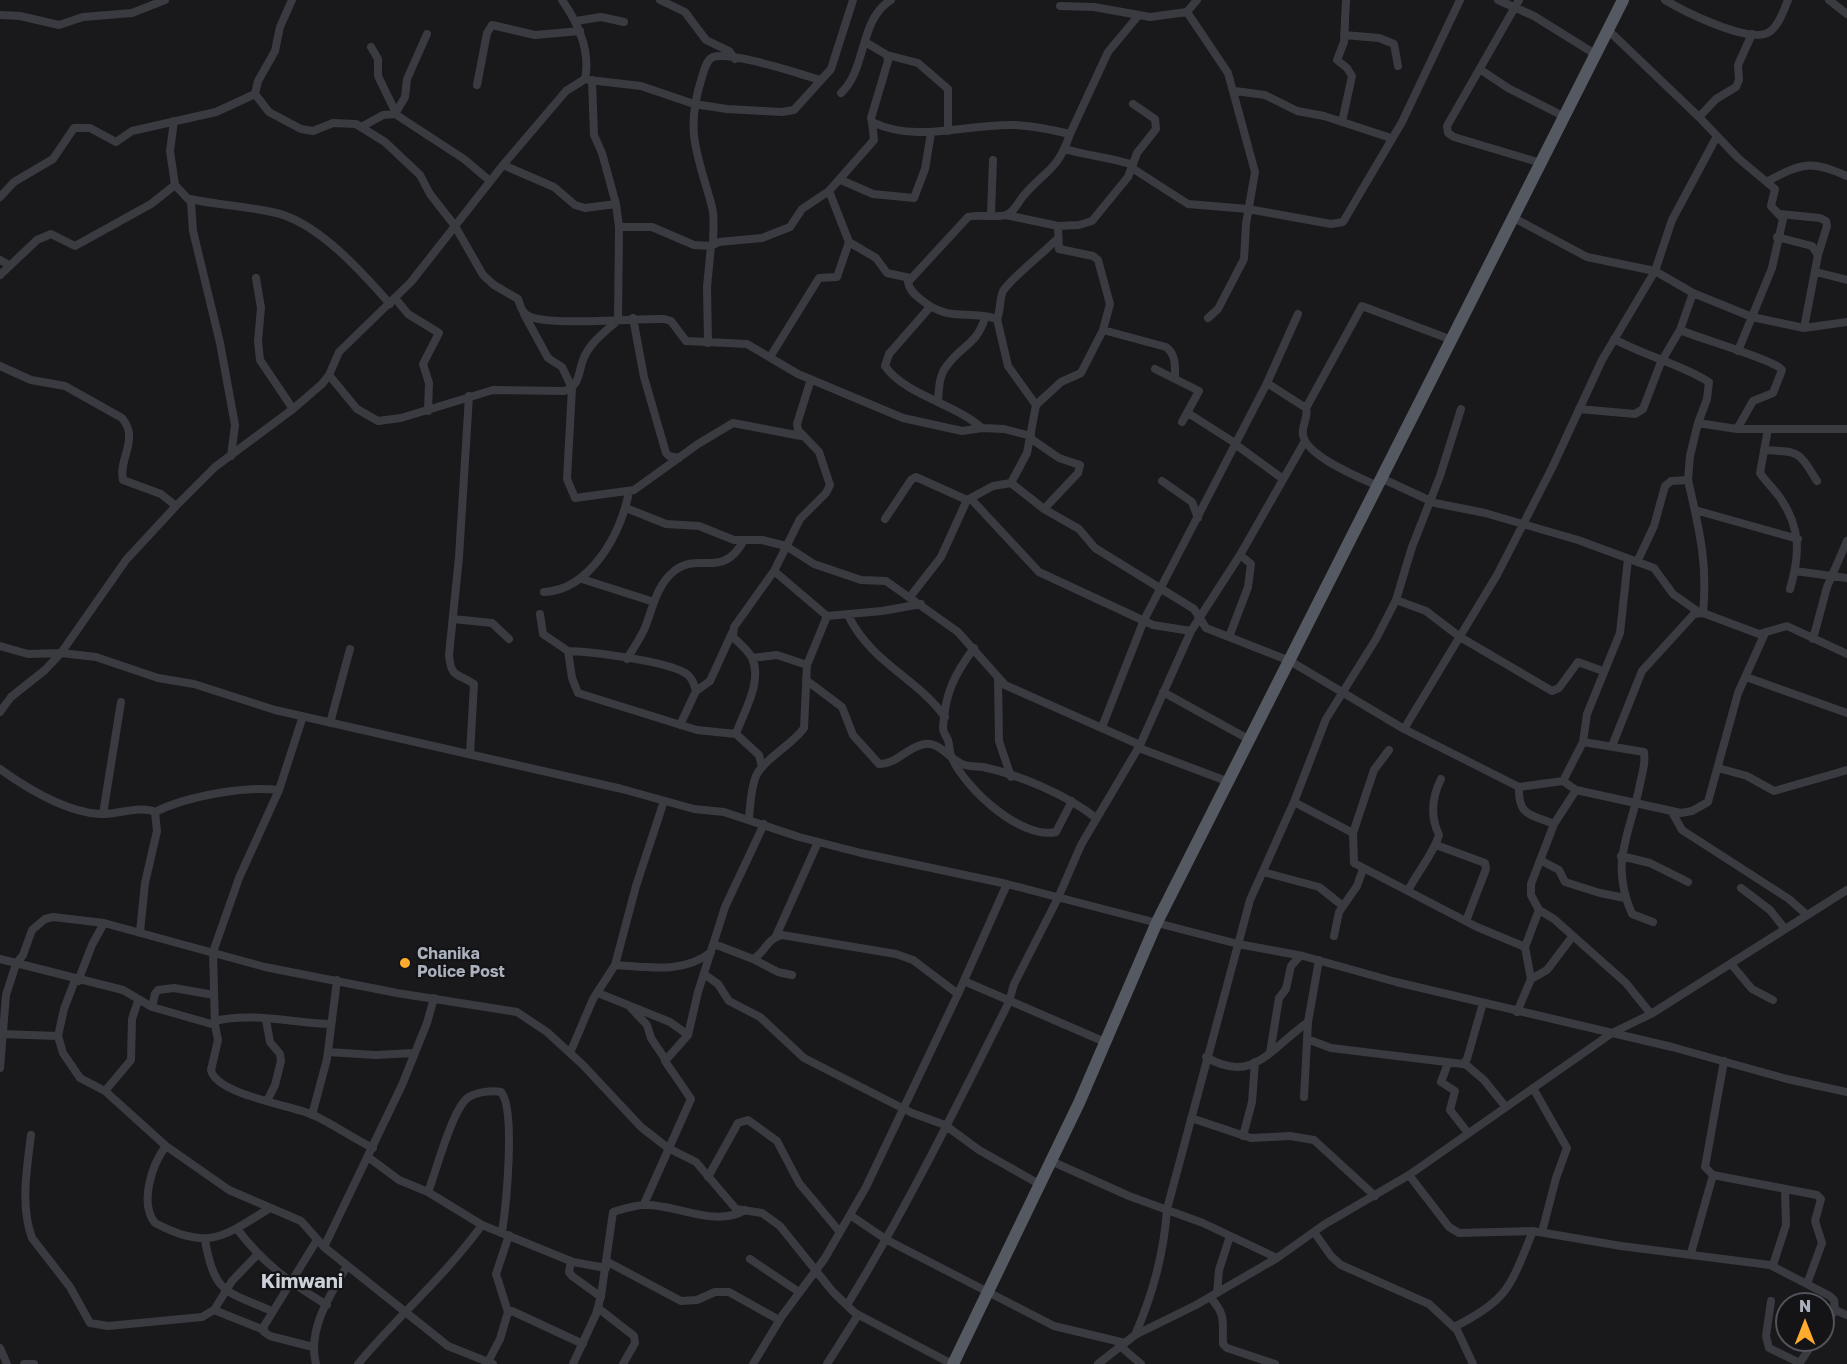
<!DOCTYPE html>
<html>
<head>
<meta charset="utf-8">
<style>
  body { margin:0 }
  #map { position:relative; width:1847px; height:1364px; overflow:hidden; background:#19191c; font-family:"Golos Text",sans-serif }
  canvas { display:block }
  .north { position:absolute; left:1775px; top:1292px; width:60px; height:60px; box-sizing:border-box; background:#141417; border:2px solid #505359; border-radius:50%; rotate:0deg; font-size:16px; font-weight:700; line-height:24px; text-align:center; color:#aab1bd }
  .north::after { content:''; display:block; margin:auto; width:21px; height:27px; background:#ffac2e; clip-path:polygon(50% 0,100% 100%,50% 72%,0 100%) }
</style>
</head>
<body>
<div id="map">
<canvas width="1847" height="1364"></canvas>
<div class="north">N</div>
</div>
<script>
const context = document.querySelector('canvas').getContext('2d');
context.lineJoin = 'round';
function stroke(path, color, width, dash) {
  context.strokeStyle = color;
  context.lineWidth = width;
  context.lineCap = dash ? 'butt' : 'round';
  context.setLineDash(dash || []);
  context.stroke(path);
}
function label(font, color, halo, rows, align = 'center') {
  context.font = font + ' "Golos Text",sans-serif';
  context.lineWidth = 4.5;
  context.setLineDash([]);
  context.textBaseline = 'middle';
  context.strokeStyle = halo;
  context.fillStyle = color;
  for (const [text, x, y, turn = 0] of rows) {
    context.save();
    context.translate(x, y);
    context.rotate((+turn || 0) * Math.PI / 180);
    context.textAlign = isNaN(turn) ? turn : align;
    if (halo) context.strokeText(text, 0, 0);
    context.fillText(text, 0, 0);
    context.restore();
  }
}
const minor = new Path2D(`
  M292,0L280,27L275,51L258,81L255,94L269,112L301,129L313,131L333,123L356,124L385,142L420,175L430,194L455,226L483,275L494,285L518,299C520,304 521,312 527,315C543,327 638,318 664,319L671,321L686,341L747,344L798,374L903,418L962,431L982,428L1004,429L1031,436
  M660,0L685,12L706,40L729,51L735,59
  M1498,0L1534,16L1595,54
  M1519,0L1447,126L1448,133L1454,137L1541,163
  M1665,0C1685,12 1742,40 1765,34C1777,31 1784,10 1788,0
  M1829,0L1847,14
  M1060,6L1094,7L1150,17L1187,12L1197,0
  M1187,12L1228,73L1255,172L1246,224L1244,259L1218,309L1208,318
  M0,15L20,16L59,25L83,17L132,13L165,0
  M576,21L601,17L624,22
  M1608,30L1699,117L1738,158L1775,189L1771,206L1783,219L1772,268L1738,351
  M1344,35L1379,38L1394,44L1398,66
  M865,42L887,55L888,61L871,118L872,122C918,144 968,123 1015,125C1034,126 1053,130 1070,134L1108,52L1138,16
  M371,47L378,59V76L396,113
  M887,55L918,63L948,89V131
  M1481,70L1508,88L1565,117
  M589,80L641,86L694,104L727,109L782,112L794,110L831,69L853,0
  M477,85L487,33L492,25L535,35L580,31
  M1235,91L1265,95L1297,111L1324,116L1391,138
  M841,93C867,69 859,19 891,0
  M395,114L405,97L407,79L427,34
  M1699,117L1716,99L1736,87L1739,80L1738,65L1752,34
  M1342,122L1352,76L1347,68L1337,60L1344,42L1346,0
  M363,126L383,115L395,114L464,159L490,181
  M1065,149C1088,156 1110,157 1133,165
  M503,165L554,187L575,205L585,208L616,204
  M1132,168L1188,204L1248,209L1331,224L1343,222L1402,122L1460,0
  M841,180L873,194L914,198L925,169L931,133
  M1768,181C1802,163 1811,160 1847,176
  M175,185L191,202L193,231L220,343L235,425L231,456
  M829,191L849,242L876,258L887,273L910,278
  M0,197L14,182L53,159L74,128H90L116,142L132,131L216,112L255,94
  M190,199C217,205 245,206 272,212C316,220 362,272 390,304
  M991,214L993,160
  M1780,214L1820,218L1826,221L1827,226L1818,255L1804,328
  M1006,215L1058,226L1079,225L1092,221L1128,177L1137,153L1156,129L1155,119L1133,104
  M1514,218L1587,257L1655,271L1693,293L1752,317L1804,328L1847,322
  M619,227H652L694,245L711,246
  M1777,237L1812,246L1818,255
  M713,244C713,232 715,218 712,207C698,154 684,133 702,77C704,71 706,60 713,57C732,51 799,74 821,80
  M0,260L9,265
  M1816,272L1847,280
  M0,275L37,240L51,234L75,246L151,204L175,185L170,151L174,121
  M256,278L261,308L258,341L260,360L293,409
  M395,298L408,314L439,333L423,364L429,383L428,411
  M930,307L889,354L885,366C905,395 954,403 982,428
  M524,314L548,358L562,367L572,388L567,479L575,498L634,490L698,444L733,423L801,436
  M633,318L644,377L666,453L669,456L679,458
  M997,319C1001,310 999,300 1003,291C1011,278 1045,252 1058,238
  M1103,330L1166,347C1176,354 1175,366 1175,378
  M1680,330C1698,338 1775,360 1782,370L1773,393L1753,401L1737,429
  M1614,339C1645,356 1681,364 1709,382L1707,399L1698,423
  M708,343L707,287L711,246L719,242L762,238L790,227L802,209L829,191L874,140L872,122
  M770,357L819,278L837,277L849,242
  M0,366L31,380L65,386L122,418C140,439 118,458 123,480L161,494L176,506
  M1155,369L1199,391L1182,422
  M329,375L357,409L378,421L401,418L493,390L564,391C580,386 578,373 583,360C589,343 605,332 618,320L619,227L616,204L602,153L594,135L592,80
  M1267,383L1306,408C1309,417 1301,426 1303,435C1306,456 1360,478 1378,486
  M469,396L459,557L449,655C451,679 458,673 474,684L470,754
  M938,400C939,389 939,376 946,367C961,345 976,346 985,318
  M1036,405L1008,366L997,319C966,309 950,324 919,298C913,293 909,289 908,282L968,217C980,214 995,218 1006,215C1015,212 1019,200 1025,194C1047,169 1058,170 1070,134
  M1306,408L1362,306L1452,340
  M1579,409L1635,414L1643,409L1661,362L1680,330L1693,293
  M1188,413L1235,443
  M1768,429L1760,473C1766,482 1775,490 1781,499C1801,529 1800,555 1790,589
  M1030,438L1059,458L1080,465L1078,473L1044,509
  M1235,444L1283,479
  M1765,450C1801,452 1798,451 1817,481
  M1381,478L1435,503L1485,513L1578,540L1654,568L1673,594L1700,613
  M1688,480C1699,529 1708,562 1703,613
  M1162,481L1192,502L1198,518
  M1011,483L1027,453L1036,405L1061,382L1081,373L1103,330L1110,304L1098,260L1093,256L1059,249L1058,226
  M972,500L1039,572L1153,625L1191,631
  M626,508L666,524L699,526L734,540H762L786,546L814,564L861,580L886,581L958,632L1005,685L1140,745
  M1695,510L1798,539
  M885,519L911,480L916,477L967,500L993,486L1011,483L1044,509L1079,529L1095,548L1194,609L1206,628L1290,661L1404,729L1519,787L1563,781L1583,742L1587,714L1620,633L1628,559
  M1637,562L1654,526L1665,486L1671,481L1688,480L1690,456L1698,423L1737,429H1847
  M774,571L827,616L882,611L921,604
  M1795,571L1847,578
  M582,579L654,602
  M544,592C590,590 622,533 629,491
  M910,597L941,557L967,500
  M1396,600L1426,611L1460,637L1552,691L1559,688L1578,662L1603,671
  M540,614L543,634L568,651L572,678L578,693L697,730L736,734L759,755L762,767
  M848,615C871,663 916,677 945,717
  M453,619L492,623L509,639
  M1229,637L1248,587L1251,564L1240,555
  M1813,639L1827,587L1847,541
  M0,646L28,654L61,653L96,657L158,678L194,684L275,710L622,789L694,809L724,812L799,837L861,853L1007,884L1238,944L1303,956L1396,982L1672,1047L1787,1079L1847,1092
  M974,648C954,675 945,693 943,728C943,732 946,736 948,740C950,746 949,753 952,758C965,788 1021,840 1056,832L1072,801
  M568,651C592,652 671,661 688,675C693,679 694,685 696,691L680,725
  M752,658L777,655L807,665
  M627,659C633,649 639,640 644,630C652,611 656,586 673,572C698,550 722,581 744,540
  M1746,677L1847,713
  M998,679L999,741L1011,777
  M806,680L842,707L853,735L879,764C896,765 908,746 925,744C941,742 950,761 965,765C971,767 977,766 983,767C1020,775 1067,795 1096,818
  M696,691L710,681L732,633
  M1163,692L1250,740
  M0,712L11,697L45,670L61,653L126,560L176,506L215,467L293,409L322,384L329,375L339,352L411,282L503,165L566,91L585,79C591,50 578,23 562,0
  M330,723L350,649
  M1102,727L1144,620L1267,383L1298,314
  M1404,729L1497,575L1552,468L1602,360L1655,271L1672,220L1717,136
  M736,734C743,713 763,682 752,658C748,650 739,643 733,637L734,627L774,571L800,519L826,493L830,485L819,452L798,430L797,424L811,379
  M1583,742L1644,752C1646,763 1642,774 1640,784C1630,836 1609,861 1632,914L1653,922
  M1612,746L1642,671L1694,614L1703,613L1759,634L1787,626L1847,654
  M1139,748L1229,782
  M1389,750L1374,770L1353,833L1354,863L1477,927L1525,947L1531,979L1517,1012
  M1718,768L1747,776L1774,791L1847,770
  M0,769C28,789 66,812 100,814C117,815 140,805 155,812L157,831L145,883L140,932
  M1563,781L1576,790L1681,813L1692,811L1708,802L1738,693L1765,633
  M1519,787C1518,816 1530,814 1554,824
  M1576,790L1554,824L1531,884V895L1539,910L1554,919L1626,983L1651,1014
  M1294,802L1353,833
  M155,812C187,796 244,786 279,790
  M1672,812L1682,830L1789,899L1807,915
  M103,814L121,702
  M749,819C750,805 751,788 756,776C763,760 793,744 804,728L807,665L827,616
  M1436,845L1485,863L1486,869L1466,921
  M1621,856L1650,863L1688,882
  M1540,860L1559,870L1565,882L1600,893L1625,898
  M1263,872L1319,887L1343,906
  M1741,888L1770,910L1785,929
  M1408,891C1417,872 1433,855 1439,835C1430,816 1432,797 1441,779
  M776,936L818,842
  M1334,936L1339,912L1357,886L1363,869
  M714,944L753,959C765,953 767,938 782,935L896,954L913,960L958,994
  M1525,947L1539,910
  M0,959L123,990L152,1007L215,1025L218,1040L211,1070C216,1094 289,1105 311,1114C332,1123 352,1138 373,1148
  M753,959L778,972L792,975
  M1731,964L1752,989L1773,1000
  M615,965C648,967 684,974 711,952
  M704,974L718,984L729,1001L760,1017L804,1058L912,1113L945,1125L979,1150L1039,1184
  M1531,979L1547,970L1572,937
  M75,980L64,1009L58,1036L63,1053L80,1078L105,1091L166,1146L229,1190L301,1221L324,1247L448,1346L493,1364
  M78,981L92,945L104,923
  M964,981L1105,1042
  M598,993L670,1022L688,1035
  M152,1007L155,994L158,990L174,988L214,995
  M631,1008L647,1025L651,1038L665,1059
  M266,1020L270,1042L280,1054L281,1061L275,1085L267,1101
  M215,1021C250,1012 295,1023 331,1024
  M215,1025L213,952L239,878L279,790L303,716
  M1,1034L58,1036
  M1307,1039L1331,1048L1463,1064L1467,1059L1483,1003
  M328,1052L375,1055L414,1053
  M570,1053L593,999L615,965L636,886L664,801
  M1270,1053L1279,998L1286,989L1291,966L1300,956
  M1206,1057C1253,1085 1271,1048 1308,1022L1319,960
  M1724,1061L1705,1167L1713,1175L1817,1195L1821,1199L1815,1221L1822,1243L1807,1284
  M1448,1063L1441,1082L1455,1091L1450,1110L1468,1133
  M1464,1063L1484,1080L1505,1106
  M0,1068L6,995L16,964L23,955L32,930L45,919L53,917L104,923L265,967L397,993L517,1012L547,1032L583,1065L641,1127L668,1148L696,1162L736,1209L762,1213L780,1226L833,1292L855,1313L952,1364
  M1533,1088L1567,1148L1556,1178L1542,1232
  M105,1091L131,1060L132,1019L138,1001
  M1304,1097L1308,1022
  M312,1115L327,1059L337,980
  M1191,1118L1251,1138L1290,1136L1314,1140L1375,1196
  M31,1135C27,1168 20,1206 32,1238L70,1287L90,1323L108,1326L202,1317L214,1310L232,1281L257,1255
  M1243,1136L1252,1102L1255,1062
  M166,1146C152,1164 139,1203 155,1223C209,1251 223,1237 270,1208
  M368,1157L399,1180L428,1192L482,1225L573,1262L606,1268
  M1051,1161L1129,1196L1203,1223L1277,1258
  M1409,1175L1449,1227L1459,1233L1533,1231L1621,1246L1770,1265L1830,1296L1834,1300L1835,1310L1847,1315
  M708,1177L738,1123L748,1120L777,1141L799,1183L839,1231
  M428,1192C436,1172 453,1106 469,1097C477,1092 492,1090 501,1092C516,1109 506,1207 502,1232
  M644,1204L691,1099L665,1061L688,1035L698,992L725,907L764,824
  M850,1215L887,1240L1054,1326L1125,1343
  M237,1229C264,1264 289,1282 327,1305
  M1314,1232L1331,1256L1341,1265L1429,1304L1457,1330L1473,1364
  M205,1240C214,1294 226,1291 272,1311
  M324,1247L402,1085L427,1023L434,998
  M1691,1253L1713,1175
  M750,1259L799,1292
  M571,1261L569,1272L572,1276L601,1297
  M606,1261L681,1301L697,1300L715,1292H729L779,1320
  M1773,1265L1786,1225L1785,1189
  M1217,1293L1219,1270L1230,1236
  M1210,1297C1227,1316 1222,1321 1223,1344L1227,1348L1275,1364
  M1771,1301L1766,1336L1769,1348L1800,1363
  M847,1305C907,1208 957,1105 1009,1002L1014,984L1058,898L1081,845L1140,745L1191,631L1240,555L1305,441
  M598,1308L634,1336L635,1343L623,1364
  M214,1310L264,1330
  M508,1312L496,1274L509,1235
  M1454,1327C1510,1299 1510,1286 1533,1231
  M1823,1328L1835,1310
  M1135,1335C1153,1294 1164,1253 1167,1209L1250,900L1294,802L1326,719L1376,639L1396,600L1412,547L1440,476L1461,409
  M1120,1346L1141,1364
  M313,1347L270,1336L264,1332V1326L317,1240
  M0,1348L7,1364
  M489,1360L500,1339L508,1312L512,1311L583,1344
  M24,1364H34
  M316,1364C307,1330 330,1295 347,1266
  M358,1364C398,1316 445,1276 482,1225
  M573,1364L596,1314L601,1296L613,1212C623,1209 635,1205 645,1205C677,1204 715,1228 745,1210
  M753,1364L782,1316L825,1258L866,1187L958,994L1007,884
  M827,1364L858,1315
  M1098,1364L1135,1335L1196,1305L1277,1258L1325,1224L1409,1175L1612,1033L1651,1014L1847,890
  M1799,1364L1815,1340`);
const primary = new Path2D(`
  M953,1364L1079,1103L1157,922L1623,0`);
const markers = [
  [405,963,6,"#ffac2e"]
];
const poiNames = [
  ["Chanika",417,954],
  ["Police Post",417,972]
];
const quarterNames = [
  ["Kimwani",302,1282]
];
stroke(minor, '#3a3b41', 8);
stroke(primary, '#555961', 12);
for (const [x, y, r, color] of markers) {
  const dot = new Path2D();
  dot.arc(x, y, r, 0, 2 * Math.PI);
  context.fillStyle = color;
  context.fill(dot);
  stroke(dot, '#141417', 2);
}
label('bold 16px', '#aab1bd', '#141417', poiNames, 'left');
label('bold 20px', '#ccd0d8', '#141417', quarterNames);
</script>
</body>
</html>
